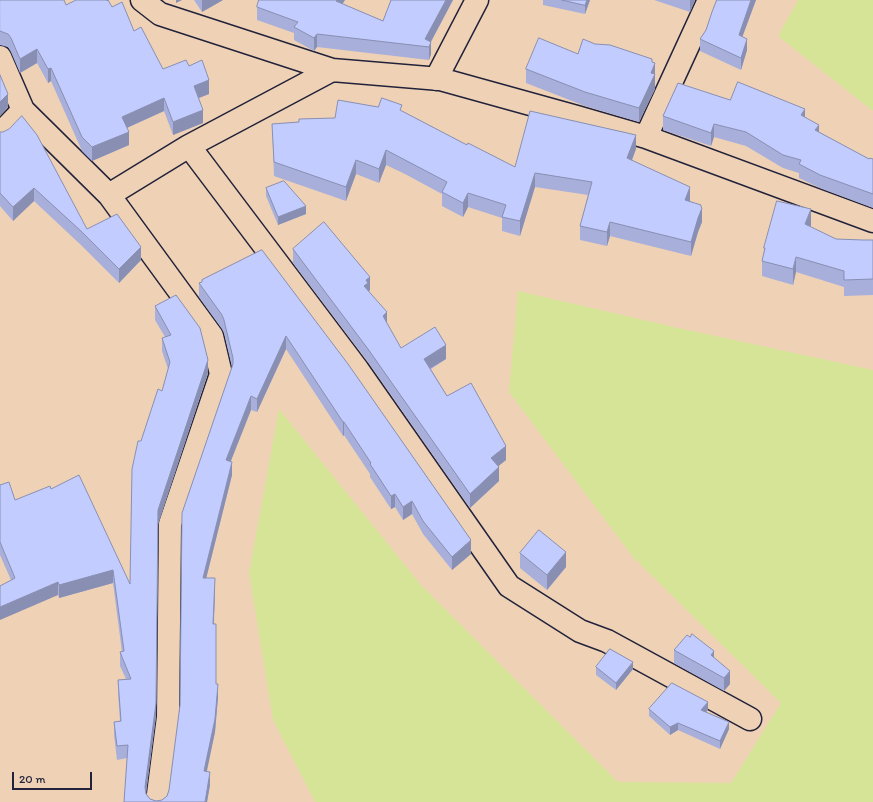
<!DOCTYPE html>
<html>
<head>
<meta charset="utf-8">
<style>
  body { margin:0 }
  #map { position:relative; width:873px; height:802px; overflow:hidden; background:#efd2b6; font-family:Itim,sans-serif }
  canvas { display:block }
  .scale { position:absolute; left:12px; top:772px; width:80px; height:18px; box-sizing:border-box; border:2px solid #22223b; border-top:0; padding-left:5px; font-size:12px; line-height:14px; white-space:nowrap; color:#22223b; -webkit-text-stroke:3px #efd2b6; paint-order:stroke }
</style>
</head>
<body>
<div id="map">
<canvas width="873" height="802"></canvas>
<div class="scale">20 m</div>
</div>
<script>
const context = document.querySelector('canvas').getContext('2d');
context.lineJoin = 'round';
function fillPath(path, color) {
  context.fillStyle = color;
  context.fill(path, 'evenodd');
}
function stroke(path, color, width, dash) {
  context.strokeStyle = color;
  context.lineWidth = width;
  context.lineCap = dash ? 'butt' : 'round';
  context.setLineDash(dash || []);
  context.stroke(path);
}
const green = new Path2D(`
  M798,0H873V111L778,36Z
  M518,291L674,327L873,370V802H315L273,720L249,573L279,409L421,585L618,782L731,783L781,703L633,557L509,392Z`);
const street = new Path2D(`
  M142,0L160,14L332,70L440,79L577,117L646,137L873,221
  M0,57L23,110L109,195L212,336L221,374L170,524L168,717L157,802
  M436,79L477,0
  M0,134L23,110
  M646,137L709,0
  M189,146L358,370L509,586L580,631L607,641L750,719
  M109,195L189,146L332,70`);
const wall = new Path2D(`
  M0,0L66,5L112,7L134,31L163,69L189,66L209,94L198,98L203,123L173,135L164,111L127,128L129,145L92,161L82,151L51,81L48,83L37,63L20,73L11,52L8,47L0,45Z
  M194,0H223L202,12Z
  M345,0L342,4L383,21L391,0H453L431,42V54L429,60L317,47L314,51L294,40V33L257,20V7Z
  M543,0H590L585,14L543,5Z
  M654,0H695L690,12Z
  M717,0H756L742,36L747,50L741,70L700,51V39L706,30Z
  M595,44L655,63V89L639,122L585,106L526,83V69L578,54Z
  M730,100L805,117L819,132L869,159H873V208L820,188L799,178V173L783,168L746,146L714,137L711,146L663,130V116Z
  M402,111L467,145L515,167L636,149L632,161L690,201L701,207L702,222L698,232L691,256L610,236L607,246L580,240V226L588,195L535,187L520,236L502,231V218L468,207L463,217L442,206V194L405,174L386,165L379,183L356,174L346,201L274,176L272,124L299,122Z
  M0,132L87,229L141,260L119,283L82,246L34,201L13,221L0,206Z
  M266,188L306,214L278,225L266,196Z
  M811,225L810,227L836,239L863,240H873V295L844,296V287L796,272L793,285L762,276V261L764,252V248Z
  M293,249L370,290L369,292L401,348L446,359L431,369L447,396L506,460L498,466L499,481L470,508L368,362L293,263Z
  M262,250L471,554L452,570L423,534L412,514L403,520L395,507L391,509L370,477V474L344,435L343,436L286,349L257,412L251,410L231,461L232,475L206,578L215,592L214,624L216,684L218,697L215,732L206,772L210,785L207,802H124L127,758L117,760L114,735V722L120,721L118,693V680L126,679L120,666V652H122L113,583L59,598L58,595L11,580L0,555V485L15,500L51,489L130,584L141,441L162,391L168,369L162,351V338L165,337L155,320V306L208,373L158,524L156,716L146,793L150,799L156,801L162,800L167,796L169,790L232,367L224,333L222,329L199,297V283L202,282V280Z
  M520,553L566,567L547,590L520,568Z
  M674,650L714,657L730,684L724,691L674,663Z
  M596,667L633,669L616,690L596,675Z
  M649,709L708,710L706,712L729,729L720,749L678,730L670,735L649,716Z`);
const shadedWall = new Path2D(`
  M176,0H182L176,3Z
  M202,0H223L202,12Z
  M337,0H345L336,14V1Z
  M446,0H453L428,47L425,39Z
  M587,0H590L585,14V5Z
  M690,0H695L690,12Z
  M751,0H756L739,46V35Z
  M317,34V47L314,51V38Z
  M747,39V50L741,70V58Z
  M431,42V54L429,60V47Z
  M37,49V63L20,73V59Z
  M652,59V70L655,63V89L639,122V108Z
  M51,68V81L48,83V69Z
  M209,80V94L194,100V86Z
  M8,94V107L0,116V102Z
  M164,98V111L122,130V117Z
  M805,109V123L801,115Z
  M203,110V123L173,135V122Z
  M714,124V137L711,146V133Z
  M819,125V139L815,130Z
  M129,132V145L92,161V147Z
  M636,135V149L627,172V158Z
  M386,150V165L379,183V169Z
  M356,160V174L346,201V187Z
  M535,173V187L520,236V221Z
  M690,187V202L685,200Z
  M34,188V201L13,221V207Z
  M468,193V207L463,217V203Z
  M701,205V209L702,208V222L698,232L691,256V242Z
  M306,206V214L278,225V217Z
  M811,209V225L805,240V224Z
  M610,222V236L607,246V232Z
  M141,247V260L119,283V269Z
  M796,257V272L793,285V269Z
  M370,277V290L368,292L364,286L366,280Z
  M387,312V326L383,316Z
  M286,336V349L257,412V399Z
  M446,345V359L424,372V359Z
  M208,360V373L158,524L156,716L145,801V787L158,510Z
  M251,396V410L226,473V460Z
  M343,422H344V435L343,436Z
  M506,446V460L491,472V458Z
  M232,462V475L203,591V578Z
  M499,467V481L470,508V494Z
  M395,494V507L391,509V496Z
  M412,501V514L403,520V507Z
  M471,540V554L452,570V557Z
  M566,552V567L547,590V575Z
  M113,570V583L59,598V585Z
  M215,578V592L213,638V624Z
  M58,582V595L0,620V607Z
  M714,651V664L711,655Z
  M633,662V669L616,690V683Z
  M730,671V684L724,691V678Z
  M218,684V697L215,732L204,785V771Z
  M708,702V710L701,717V710Z
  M729,722V729L720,749V741Z
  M678,723V730L670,735V727Z
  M210,772V785L207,802H205Z`);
const building = new Path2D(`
  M0,0H64L66,5L76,0H107V1L108,0L112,7L122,2L134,31L141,27L163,69L186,60L189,66L202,60L209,80L194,86L203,110L173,122L164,98L122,117L129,132L92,147L82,137L51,68L48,69L37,49L20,59L11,38L8,34L0,31Z
  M259,0H337L336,1L383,21L391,0H446L425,39L431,42L429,47L317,34L314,38L294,27L298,22L257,7Z
  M562,0H587L585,5Z
  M717,0H751L739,35L747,39L741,58L700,39L706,30L712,12Z
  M539,38L578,54L583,39L595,44L610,45L652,59V62L655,63L651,73L655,74L639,108L585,92L526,69Z
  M0,75L8,94L0,102Z
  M738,82L805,109L801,115L819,125L815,130L869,159L870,158L873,159V194L820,175L799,164L801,160L783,155L746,132L714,124L711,133L663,116L678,83L730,100Z
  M382,98L402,105L400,110L467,145L468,143L515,167L530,111L636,135L627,158L690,187L685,200L701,205V207L702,208L698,218L691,242L610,222L607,232L580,226L592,182L535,173L520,221L502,217L506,205L468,193L463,203L442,192L447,182L405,160L386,150L379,169L356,160L346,187L274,162L272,124L299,122V119L335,118L338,100L378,107Z
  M22,116L37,135L87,229L117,214L141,247L119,269L82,232L34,188L13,207L0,193V132H3L9,129Z
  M284,181L306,206L278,217L266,188Z
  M777,201L811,209L805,224L836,239L863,240H873V279L844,280V271L796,257L793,269L762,261L765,248H764Z
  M324,222L370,277L366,280L368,283L364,286L387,312L383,316L401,348L435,327L446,345L424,359L447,396L471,383L506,446L491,458L499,467L470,494L368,349L293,249Z
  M262,250L348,364L471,540L452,557L423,521L412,501L403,507L395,494L391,496L370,464L371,463L344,422H343L286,336L257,399L251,396L226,460L232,462L203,578H215L213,624H216V684H218L215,719L204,771L210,772L205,802H124L128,745L117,746L114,722L121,721L118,680L131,679L120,652L124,651L113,570L59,585L58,582L0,607V586L15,578L0,542V485L9,482L15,500L50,486L51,489L79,475L130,584L132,469L138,441H141L158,389L162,391L170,362L162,338L171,335L155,306L176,295L200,328L208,360L158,510L156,703L145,787L146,794L150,799L156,801L162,800L167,796L169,790L180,705L182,513L233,364V358L224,320L222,315L199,283L202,282V280Z
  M539,530L566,552L547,575L520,553Z
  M692,634L714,651L711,655L730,671L724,678L674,650L687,635L690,637Z
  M610,649L633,662L616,683L596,667Z
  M672,683L708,702L701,710L729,722L720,741L678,723L670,727L649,709Z`);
fillPath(green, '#d6e497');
stroke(street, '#22223b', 25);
stroke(street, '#efd2b6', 22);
fillPath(wall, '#a8afda');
fillPath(shadedWall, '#888fb2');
fillPath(building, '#c3ccfe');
stroke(building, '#888fb2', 1);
</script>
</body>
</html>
